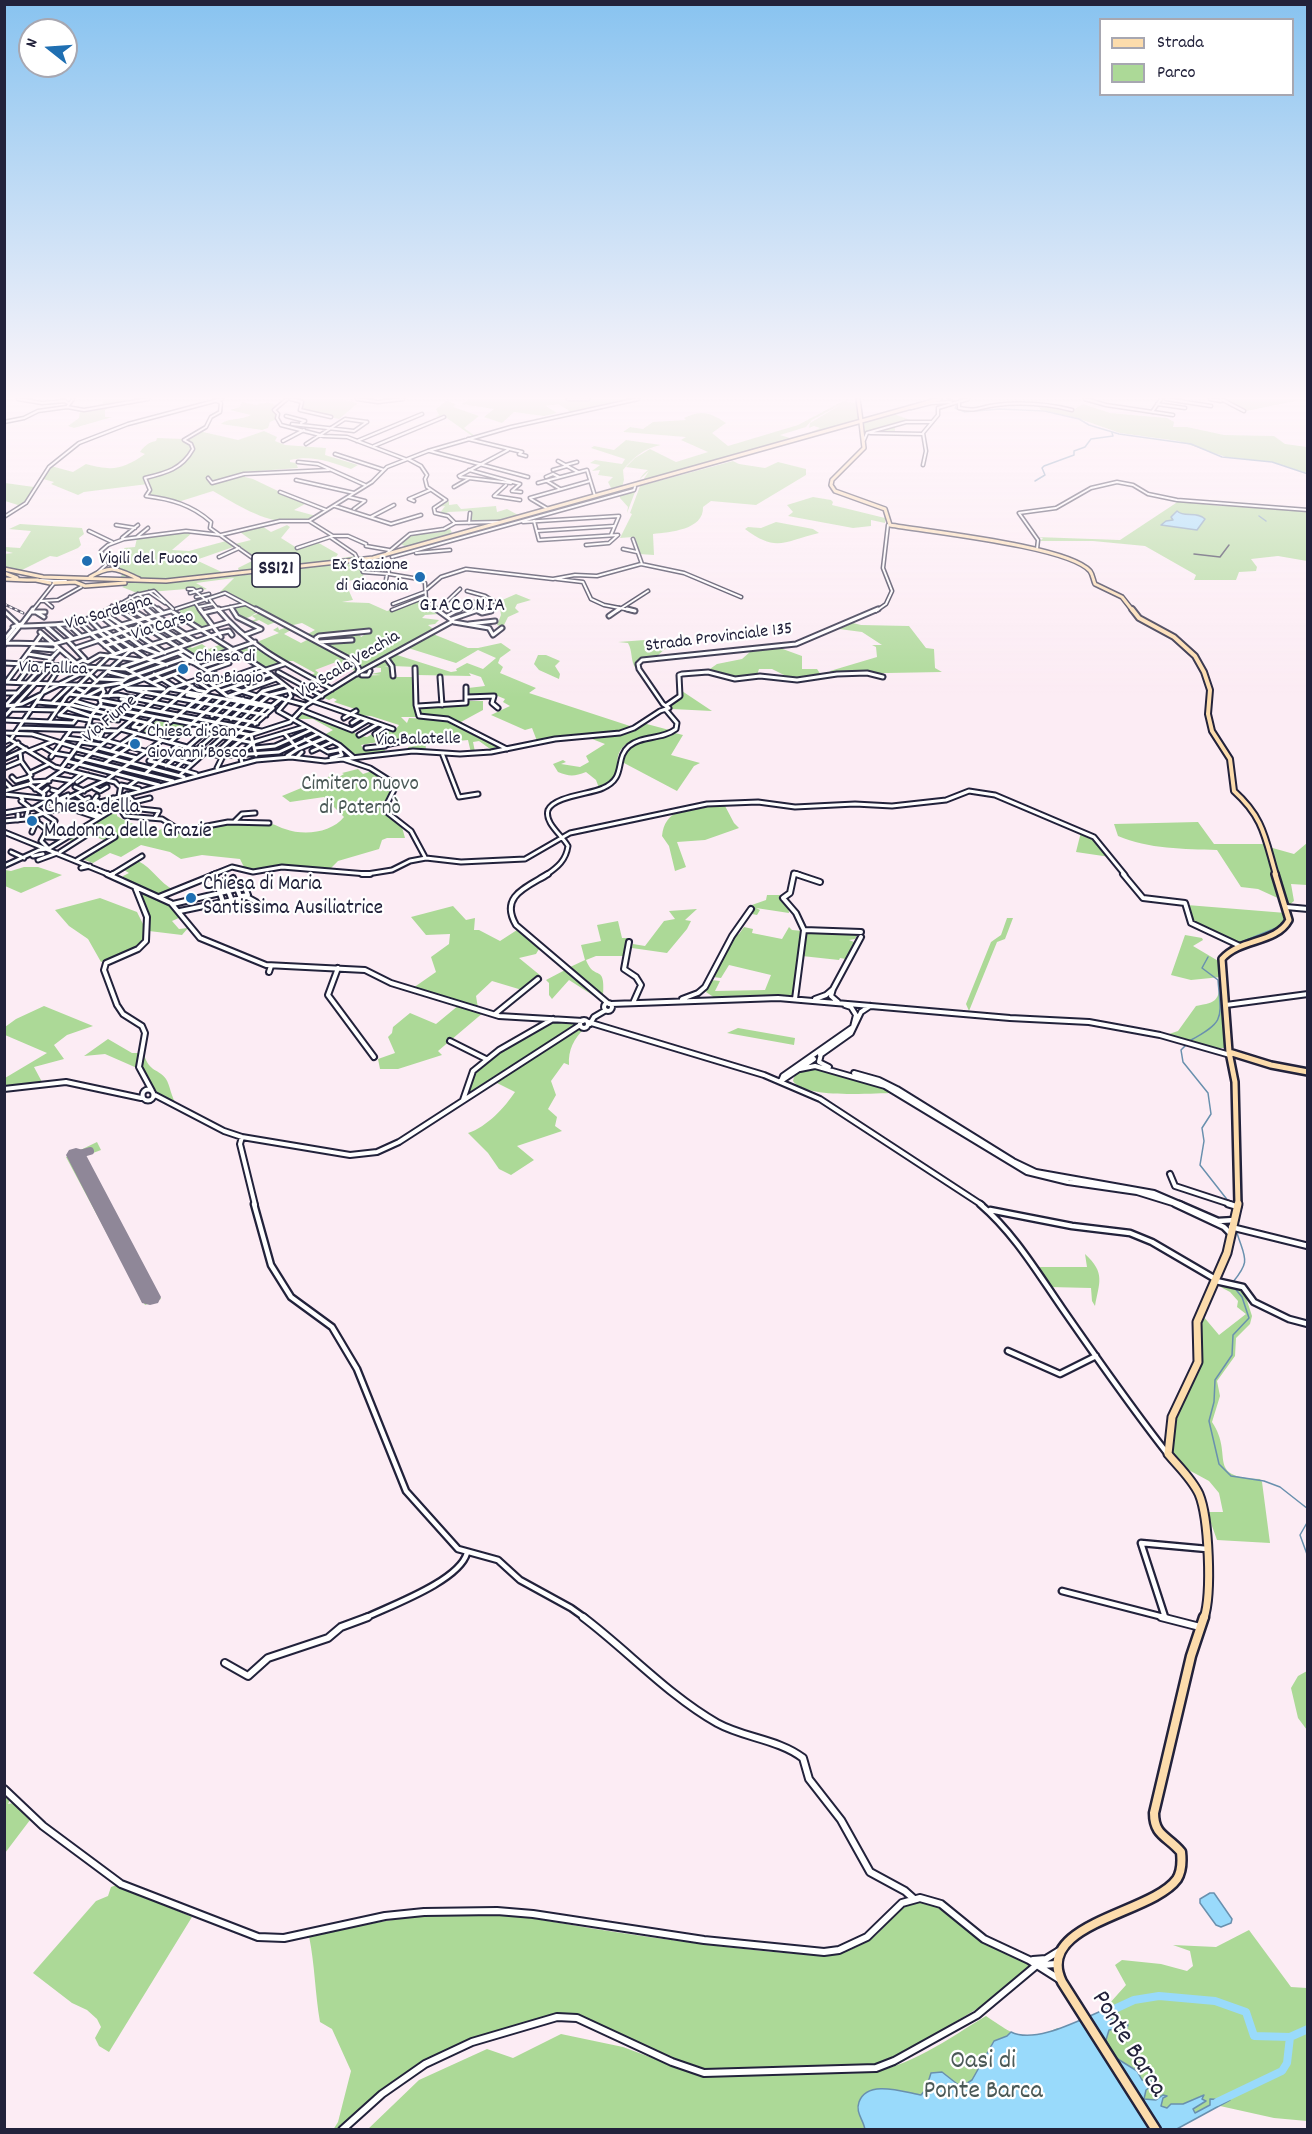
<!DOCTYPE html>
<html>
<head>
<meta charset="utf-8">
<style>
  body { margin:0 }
  #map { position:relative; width:1312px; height:2134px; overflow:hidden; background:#fcecf4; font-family:Dekko,sans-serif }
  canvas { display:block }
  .frame { position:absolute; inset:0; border:6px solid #22223b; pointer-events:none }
  .legend { position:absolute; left:1099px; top:18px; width:195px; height:78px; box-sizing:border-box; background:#fff; border:2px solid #a7a7b1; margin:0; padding:8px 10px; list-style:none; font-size:18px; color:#22223b }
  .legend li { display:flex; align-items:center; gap:12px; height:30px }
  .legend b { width:30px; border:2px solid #a7a7b1 }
  .north { position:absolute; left:18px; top:18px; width:60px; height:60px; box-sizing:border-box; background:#fff; border:2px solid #a7a7b1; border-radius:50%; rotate:287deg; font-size:16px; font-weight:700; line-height:24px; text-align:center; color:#22223b }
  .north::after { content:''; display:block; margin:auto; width:21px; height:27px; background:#1f6fb2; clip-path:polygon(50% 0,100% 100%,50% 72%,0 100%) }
</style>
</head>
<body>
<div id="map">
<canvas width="1312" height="2134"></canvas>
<div class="frame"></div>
<ul class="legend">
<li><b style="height:8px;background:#fcdcac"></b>Strada</li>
<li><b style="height:16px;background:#acd997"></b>Parco</li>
</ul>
<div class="north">N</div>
</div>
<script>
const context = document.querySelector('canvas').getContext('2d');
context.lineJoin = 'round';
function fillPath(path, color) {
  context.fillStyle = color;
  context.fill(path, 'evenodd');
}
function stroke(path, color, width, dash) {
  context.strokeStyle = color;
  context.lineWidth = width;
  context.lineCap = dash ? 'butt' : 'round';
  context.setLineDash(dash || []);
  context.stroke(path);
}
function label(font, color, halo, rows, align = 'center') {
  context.font = font + ' Dekko,sans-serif';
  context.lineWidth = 4.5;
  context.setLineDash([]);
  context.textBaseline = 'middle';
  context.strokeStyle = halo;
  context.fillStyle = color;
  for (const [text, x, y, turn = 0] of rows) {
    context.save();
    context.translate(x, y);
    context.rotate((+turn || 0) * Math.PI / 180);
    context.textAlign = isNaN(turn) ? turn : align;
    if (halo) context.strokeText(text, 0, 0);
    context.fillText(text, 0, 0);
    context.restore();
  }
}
const built = new Path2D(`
  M336,653L354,663L356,672L339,683L336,684L303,667Z`);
const green = new Path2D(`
  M102,399H129L131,402L111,406L105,410V417H112L74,428L68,426L79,418L80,410L104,408Z
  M291,399H341L358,403L339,419L301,410L302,402Z
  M469,399H628L632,400L573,413L558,404L546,406L557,413L544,416L514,412L502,423L484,417L494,409L462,404Z
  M847,399V402L857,403L860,421L809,433L820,428L814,426L809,428L810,423L842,404L812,420L806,427L780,435L793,439L641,483L649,471L640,479L627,513L628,507L620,498V493L635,489C638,483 639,477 648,470L626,467L635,458L650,449L676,462L708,452L681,440L686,437L623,432L630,427L643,429L653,422L686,420L684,418C702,409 711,413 726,423L712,433L728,446L798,425Z
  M1212,399H1305L1246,411L1227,401Z
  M446,401L456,404L453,407L479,416L464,428L475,436H472L444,416L435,417L439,415L436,409Z
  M242,402L256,405C263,403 270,401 277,406L273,410L278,415L277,419L270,422L268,428L262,430L221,424C227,418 242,420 251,415L230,410L240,407Z
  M1083,404L1110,413L1167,418L1174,422L1173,427H1187L1224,435L1274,436L1285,444L1307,447V473L1272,462L1226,457L1178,441L1120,433L1080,419L1041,410L1038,406H1058L1073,410Z
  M894,414L910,420L895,425V434L865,433L863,422Z
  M199,431L238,440L264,431L277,437L275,441L285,445L326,448L325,455L358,465L351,469C330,462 313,455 290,460V462L296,463L298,468L245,472V477L253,479L305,504L294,510L316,516C281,534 243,508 213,491L178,502L147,497L150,490L146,477L148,484L84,492L78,495L51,484L54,482L43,479L51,466L73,472L86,464C112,471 122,470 145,454L140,452C144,446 149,442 156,441L157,438L183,439L191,445L190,455L194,449L193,445L185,440Z
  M626,440L661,445C644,448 633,458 623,470L624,480L622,487L612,490L608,482L613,477L598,475L600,470L592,471L600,465L590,463L595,460L622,464L625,459L591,448L594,446L614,450Z
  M733,461L739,464L765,468L778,462L806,469V475L756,505L711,501L703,507C704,530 670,532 653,534L654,555L639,554L633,537L620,538L632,514L630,513L640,486Z
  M5,483L34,487L26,502L16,509L18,505L5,501Z
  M813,497L831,500L833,502L832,505L885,518V523L871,520V526L853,528L788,516L793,512L787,505Z
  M449,501V505L457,504L461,509L496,506L497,512L507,509L520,516L503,522H470V511L448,512L445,515L440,513L445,506L437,507Z
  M1179,501L1221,506L1290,507L1307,510V561L1278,556L1251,559L1257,567L1256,571L1239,572L1236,580H1194L1196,575L1145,546L1093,541H1040L1043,538L1036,537L1120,540Z
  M776,522L813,529L819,533C784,541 777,553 745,529L748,527L761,528Z
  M20,524L82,528L84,534L79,538L81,545L78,548L57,557L50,556L20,571L5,568L4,554L13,553L5,551V547L20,548L31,531L9,529Z
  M287,525L290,527L281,538L297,548H305L304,546L317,542L338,554L335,559L355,556L357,560L240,573L238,568L256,559L235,544L251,540L240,532L262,526L271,532Z
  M450,528L453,536L409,549L398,542C414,528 434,538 450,528Z
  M188,532L192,533L172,550L189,551L226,541L236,546L196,560L226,574L165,580L119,579L124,572L133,576L113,566L122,557L120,555L124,553V548L135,547L137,538Z
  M358,562L364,577L345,582L353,600L342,602L369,603L387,611L424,598L422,601L429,607V611L439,614L425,615L422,618L439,620L435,624L428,625L436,631L364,672L358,663L320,643L341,633L344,642L354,641L347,632L354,631L355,635H360L361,637L370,631L362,630L318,636L316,637L318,640L306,635L315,630L302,623L289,626L225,592L219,593L234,578L196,583L207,589L202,590L199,588L137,593L122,587L126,585L114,583L192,581Z
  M516,594L531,600L517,604L515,608L519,612L508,617L503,627L497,625L501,615L500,608L505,606L500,601Z
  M195,605L211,625L203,628L180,613V609Z
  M245,605L258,612L251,616L260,613L276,622L268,625L259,620L251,623L249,622L256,619L252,616L244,619L238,616L232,607Z
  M853,623L861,625L909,626L926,648L934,649L935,668L942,672L832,674L830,671L877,657L876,647L872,645H882L862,632L839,629Z
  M278,627L279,630L287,627L291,630L284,634L301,643L309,639L354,663L358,669L339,683V681L353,674L354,670L336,662L315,670L328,680L321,676L315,679L310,676L315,673L293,661H282L257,642L279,633L273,630Z
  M433,634L468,648H478L501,643L511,650L500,658L498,663L503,667L500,673L536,688L529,693L633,727L624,731L537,741L532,728L525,730L491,715L510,706L503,702L505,699L493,694L469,696L468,688L485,686L481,677L469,673L471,676L417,675L416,667L393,666L388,659L397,655L451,672L457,671L456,669L467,663L483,669L496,658L478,650L456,663L408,648Z
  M217,640L230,649L198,658L180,648L187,645L192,648L202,644L209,649L219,645L213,641Z
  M645,640L666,648L656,657L638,662L636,669C630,660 633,652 628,643L618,642Z
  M253,643L282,663L266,669L237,649Z
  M780,648L802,656V669H817L821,675L792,679L772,669H759L757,675L732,678L707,671L717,664L742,659L751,651Z
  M538,655H546L560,661L555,666L560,674L559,679L539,670L534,664Z
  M386,659L391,666L384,667H391V677H414V706L417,708V717H401L407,723L409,718L446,720L503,749L493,751L479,741L473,742L475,752L471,753L468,740L448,742L425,738L426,750H408V747L415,746L413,736L361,745L364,750L383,747L386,752L351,755L324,735L333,730L313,719H298L302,714L352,731L359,736L367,737L374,733L373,737L377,733L396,729L399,725L371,716L355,715L358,713L355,709L334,702L337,700L333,698L329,700L322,697L357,676L381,675L371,674L381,672V668L371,667Z
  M682,691L712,711L672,709L671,704L680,698Z
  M469,701H483V710L459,723L450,719L420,716L421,708L423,707L467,704Z
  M156,721L188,725L177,734L180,729H167L165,734L171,736L160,739L145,735L146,733L143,732Z
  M643,723L673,731C658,735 634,736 623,747C609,762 630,774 599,788L596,780L586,772C575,776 570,777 558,772L553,764L563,760L566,762L561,764L580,767L589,762L586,756L605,744L587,737C608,736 625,735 643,723Z
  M675,733L683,735L671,755L700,763L694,766L677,791L624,763V756L630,746Z
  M358,769L363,774L372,771L390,782C394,795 382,802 386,815L402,827L405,838H387L382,840L379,849L338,861L328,871L280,866L256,871L245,869L240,859L202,855L181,859L170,852L141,845L121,857L110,853L93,863L82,859L117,836L113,835L104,840C93,836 84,831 73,839L74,842L67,839L117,809V816C130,825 144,826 158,831L169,824C186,841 218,823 240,823C250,823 262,821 272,824C276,825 281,828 285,829C304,836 331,833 344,817L324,797L290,802L282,796L335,774L339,777L344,774L342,773Z
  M708,804H724L734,823L739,828L705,840L677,842L686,867L675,871L669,846L662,836C665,809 686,810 708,804Z
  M1198,822L1214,844H1265L1282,900L1258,889L1241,887L1217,850C1185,849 1148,849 1118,836L1114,824Z
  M1081,832L1093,837L1110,857L1076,852Z
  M1307,843V885L1291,884L1294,901L1288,906L1269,847L1294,854Z
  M138,861C153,868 159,883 174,890L160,896L123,880V876L129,873L124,870Z
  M24,867H38L62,875L21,893L5,886V870L11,871Z
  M140,892L167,903L181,917L172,921L179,929L188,928L182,935L149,931V915Z
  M767,895H782L781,898L788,906L789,913L756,908L760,910L757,915L752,914L755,907L749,906L766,900Z
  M100,898L137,912L144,926L143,941L128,952L101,962L88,939L69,926L55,910Z
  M1187,905L1286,913L1287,921L1280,929L1239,945L1192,923Z
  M453,906L466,920L475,918L474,930H479L500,941L517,930L539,949L536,954L519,958L541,976L522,990L492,981L476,996L478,1008L413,988L436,972L431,957L449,944L450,934L426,935L411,917Z
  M697,909L685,920L691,921L687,929L667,953L632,948L633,944L645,946L664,921L675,919L669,911Z
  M1007,918H1013L1005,939L997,942L969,1011L966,1004L991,942L1001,935Z
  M618,921L622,938H628L625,956H596L586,960C595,983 606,961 603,998L568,968L585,960L581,945L601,941L597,925Z
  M744,927L753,929L752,933L782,939L789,927L792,930L803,931L794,997L715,998L706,992L712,980L720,981L715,991L765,990L771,975L729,965L721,978L713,977L734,936L739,934Z
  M805,931L852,932L858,934L855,939L849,940L854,942L846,959L840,958L839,960L802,956Z
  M1185,935L1202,938L1203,940L1193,946L1220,962L1221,977L1191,980L1171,975Z
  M565,970L594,996L569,980L552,999L549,995V983L546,980Z
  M1221,979L1226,1046L1224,1048H1216L1166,1035L1178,1031L1196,1006C1218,1002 1218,1001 1221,979Z
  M459,1005L484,1012L438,1051L442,1055L398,1069H380L378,1059L395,1053L388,1037L392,1033L393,1027L410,1013L436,1024Z
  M44,1006L93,1026L67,1035L54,1045L64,1059L34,1067L42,1082L5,1087V1078L47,1053L5,1035V1027L16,1019Z
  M554,1020L573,1022L576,1026L467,1096L476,1071L498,1052Z
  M585,1028C574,1038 568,1050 569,1065L564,1063L551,1081L556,1095L548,1109L557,1117L555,1126L562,1131L517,1146L534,1160L511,1175L499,1169L488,1153L468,1133C487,1127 505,1107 515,1092L495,1082L570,1033Z
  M738,1028L795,1038L794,1045L727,1033Z
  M108,1039L132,1053H140L137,1068L105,1054L84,1056Z
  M144,1055C150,1073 158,1068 166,1079C170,1085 171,1097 177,1106C158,1095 137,1080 144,1055Z
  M813,1068L866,1081L894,1093C871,1093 805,1099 793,1081C794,1072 805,1069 813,1068Z
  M97,1142L101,1150L85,1156L161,1299L145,1305L66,1157Z
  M1085,1254C1106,1273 1099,1283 1095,1306L1092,1301L1091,1288L1050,1287L1036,1267H1087Z
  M1219,1283L1243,1288L1252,1316L1250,1324L1236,1338L1235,1356L1217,1381L1220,1396L1212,1422C1235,1456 1204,1477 1260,1479L1262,1482L1270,1543L1217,1540L1207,1512H1223L1219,1493L1209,1481L1185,1468L1172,1451V1422L1200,1365V1320L1203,1316L1219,1335L1246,1314L1237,1307L1238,1301L1230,1292L1217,1285Z
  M1307,1671V1730L1298,1718L1291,1688L1298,1676Z
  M5,1795L10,1800L8,1804L13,1803L30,1820L5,1853Z
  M117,1885L192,1917L109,2052L99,2046L95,2038L101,2027L97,2019L87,2010L72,2003L33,1973L96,1901L108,1896L111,1887Z
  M915,1901L933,1904L981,1941L1032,1964V1967L980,2007L891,2061L875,2067L701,2070L578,2017C559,2012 542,2019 524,2024C453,2042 391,2075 340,2129L333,2130L338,2122L351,2071L332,2029L320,2022C315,1993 315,1966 309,1936C362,1925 412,1914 467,1913C509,1913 548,1921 589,1928C667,1940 746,1951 825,1956C842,1954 863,1946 876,1935C890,1923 896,1907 915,1901Z
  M1249,1930L1291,1987L1307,1988V2121L1274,2118L1220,2106L1229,2100H1210V2105L1194,2113L1193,2109L1206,2100L1201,2099L1203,2095L1183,2104H1171L1167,2108L1161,2107L1163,2095L1156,2100L1143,2099L1146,2090L1137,2071L1113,2056L1106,2040L1109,2030L1127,2028L1108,2018L1110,2011H1115L1109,2004L1126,1985L1115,1965L1122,1960L1161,1964L1187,1971L1193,1966L1190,1951L1173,1945L1216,1947Z
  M986,2016C1018,2037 1021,2043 1058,2028L1121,2130H367L419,2080L487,2049L513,2058L561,2034L623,2047L690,2072L715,2076L863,2073C908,2069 949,2038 986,2016Z`);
const water = new Path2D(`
  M1177,511C1184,518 1197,511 1205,519L1197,530L1161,525L1166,521L1173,520L1171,517Z
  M1210,1893H1214L1232,1919L1231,1923L1221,1927L1216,1925L1200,1903V1899Z
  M1111,2007L1116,2011L1110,2012L1108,2018L1128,2025L1127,2028L1109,2030L1106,2040L1113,2056L1137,2071L1142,2080L1151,2081L1153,2085L1146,2090L1144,2099L1156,2100L1163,2095L1167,2096L1163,2098L1161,2106L1167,2108L1171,2104H1183L1204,2095L1202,2099L1206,2101L1193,2109L1195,2113L1210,2105V2099L1230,2100L1175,2130H865C864,2120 855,2113 859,2102C867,2079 904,2092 921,2095L926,2089L931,2073L942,2072L961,2087L972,2080L994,2041L1007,2036L1011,2032C1037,2045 1084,2017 1111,2007Z`);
const stream = new Path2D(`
  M947,399L958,401
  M957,404L955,408L965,412L999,409L1044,411L1079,419L1089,425L1119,434L1191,444L1222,457L1272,462L1308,474
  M1035,481L1045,475L1042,468L1044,466L1074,455V451L1085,447L1091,439L1113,436L1112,433
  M1259,516L1266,521
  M1239,943L1281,926
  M1191,1040C1226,1021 1221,1018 1218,980L1202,968L1208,957
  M1187,1044L1181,1050L1183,1062L1208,1093L1211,1114L1202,1128L1204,1141L1200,1165L1229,1202
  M1233,1282C1251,1260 1245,1259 1237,1233
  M1233,1286L1242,1297L1249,1318L1233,1335L1232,1355L1215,1380L1214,1402L1209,1421L1219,1464L1231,1476L1264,1481L1280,1487L1308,1509
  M1308,1521L1300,1535L1308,1557`);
const river = new Path2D(`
  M1108,2012L1134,2000L1159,1996L1215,2001L1246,2012L1254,2036L1290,2037
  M1217,2102L1282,2071L1287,2063L1290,2037L1308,2029`);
const taxiway = new Path2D(`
  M76,1155L90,1151`);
const runway = new Path2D(`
  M76,1148L83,1150L86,1155L161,1297L158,1303L150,1305L142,1303L139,1297L66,1155L69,1150Z`);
const minorFar4 = new Path2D(`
  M18,399L42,403L65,401L68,403
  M73,399L67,407L84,410L148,399
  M287,399L274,410L278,414L277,418L281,425L324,436L347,437L405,459
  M291,399L302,402L300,410L331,417
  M357,399L378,402L403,399
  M568,399H588
  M1085,399L1106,405L1173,415
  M1166,399L1211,406
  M1210,399L1221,401
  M1221,399L1244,411
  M217,401L221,403L220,412L211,417L206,427L184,440L191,444L193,449C182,469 166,473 145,478L150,490L146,496C171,499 192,505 211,522L210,528L254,559
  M959,402V408C978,412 979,407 996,405C1021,402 1048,404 1072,410
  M1157,404L1185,408
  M911,408L931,403L951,402
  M1152,412L1161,399
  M286,416L305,421L301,423
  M4,422L24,418L38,411L67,407
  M292,424L354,431L367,422
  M870,433L923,434
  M468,439L522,452L519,454L526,456
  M864,440L867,433L906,422H932
  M283,441L304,430
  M357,441L422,414
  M306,444L345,419L367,422
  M374,446L444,417
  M430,451L528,477
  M335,454L384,470
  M558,461L578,472
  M298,462L318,464L365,485
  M566,465L577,462
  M923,465L926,451L923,433L938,415V408L968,399
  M469,470L520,484L512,491L521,492
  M553,470L567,466
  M459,476L508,450
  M460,477L511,483
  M546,477L553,474L559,477
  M208,478L212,483L244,474L329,470
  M296,480L354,493
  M547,481L560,489
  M538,483L587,470L595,496
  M506,485L494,496L520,500
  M454,487L468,479
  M280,492L326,510
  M349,497L365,501L354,509
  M530,498L590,481
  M531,499L548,509
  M414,501L409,499L430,490
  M335,506L391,524L421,515
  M4,517L26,503L49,467L79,443L128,424L222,399
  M371,517L394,505
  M309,521L333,536H348L366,544
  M534,521L539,540L618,535L609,543L586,545
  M523,522L619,516L611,535
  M455,523L499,522
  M469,523L470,513
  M116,525L135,528
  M89,531L112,542
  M537,531L614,526
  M137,537L148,528
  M330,537L355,554L358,560
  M122,538L138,525
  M633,539L642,564
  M366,546L389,550
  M297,548L333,536
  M623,549L637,552
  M1037,549L1038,540L1019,513L1056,508L1091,488L1117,482L1133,485L1148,494L1177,500L1308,510
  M416,553L450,550
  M386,554L410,534L444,529L455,523L448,516L435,513L434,508L446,500L427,487L425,479L427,475L421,466L408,459
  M219,557L239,548
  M392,557L634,490L635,487
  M359,562L363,572L389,574
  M388,562L389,574L419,579L425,583L426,600L438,611
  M117,568L110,564L101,551L108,545L124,539L186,531L221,535L280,521H309L372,482L387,467L428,451L511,427L638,399
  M97,573L106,565L102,558L104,557
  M557,579L583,582L591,599L604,605L635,611
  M40,580L54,581
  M386,580L387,574
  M54,581H66
  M188,589H193L207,601
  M427,589L441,577L466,569L553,579L575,575L597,576L641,564L684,573L741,597
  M467,591L485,596L498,604L477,611
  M149,592L165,603
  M190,593L201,590
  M138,594L160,611
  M130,597L149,611
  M196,597L209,594
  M210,600L219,611
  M40,601L58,600L81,587
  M45,601L52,607
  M121,603L134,611
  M196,604L201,611
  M393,604L425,592
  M112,606L120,611
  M199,607L213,604
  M230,607L233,611
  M176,609L225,593L259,611
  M392,610L425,597
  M438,610L460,589
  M32,611L55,582
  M108,611L136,595L154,591L173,609
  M212,611L245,604
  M457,611L474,602
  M617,611L648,591
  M876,611L886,604L892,591L883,568L888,525`);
const minorFar3 = new Path2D(`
  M118,609L195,658L191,661
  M131,609L187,644
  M147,609L154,615
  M158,609L163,613
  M200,609L221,637
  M218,609C248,646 291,667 332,689
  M232,609L237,617L261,629L245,635
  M256,609L355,662L359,669L357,674
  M436,609L454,622L489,628L493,635L502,628
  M627,609L635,611
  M4,611L17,623
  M478,611L482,613L491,611
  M32,612H45
  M36,612L44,617
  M173,612L265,670L291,690L313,701L393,729
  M203,613L219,609
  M98,614L143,648L159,654
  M105,614L129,630
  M155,615L196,641
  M447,616L460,609
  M609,616L619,609
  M452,619L481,609
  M90,620L101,631
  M80,623L91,633
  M21,624L13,627L21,625L33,609
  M469,624L495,621
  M69,625L81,636
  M20,626C52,625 82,627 110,609
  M58,626L72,638
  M47,627L63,641
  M104,630L148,659L167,665
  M40,632L97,681
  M99,632L123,651
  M91,634L114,653
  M138,635L165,653
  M4,640L14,628
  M68,641L85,659L77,663
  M318,642L316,638L319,636L369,631
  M319,642L352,640
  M6,643L54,644L171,611
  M4,645L19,627
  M105,646L187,619
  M32,648L54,650L57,647
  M76,648L162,619
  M178,653L222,680
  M28,654L52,658
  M387,659L392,666L393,676
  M83,660L88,662L100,655L139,660
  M4,663L126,669L164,689
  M194,663L255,642
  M198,664L182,659L129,677L120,683L128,689L266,715
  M203,666L225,659
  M122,667L220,633L229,631L232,635
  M415,668L416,705L419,716L448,719L507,749
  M131,670L183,651
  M209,670L229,663L219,655
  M266,670L284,664
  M109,672L128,677
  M278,672L322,696
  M154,674L175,687
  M173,675L197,690L206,692
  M362,675H368L370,671
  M440,677L442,705
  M204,678L227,696L271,706
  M100,679L123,680
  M7,681L42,634
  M197,681L209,689
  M4,682L101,686L120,683
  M18,682L31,665
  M154,682L178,673
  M212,684L260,667
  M129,688L163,689
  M232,688L257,696
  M78,689L85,692
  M171,689L273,708
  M221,691L271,674
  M289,691L291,696L278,711L339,745L353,757
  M44,692L86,671
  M4,693H18
  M261,693L305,705
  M69,694L100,698
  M187,695L198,697
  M87,696L103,688
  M101,696L118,695L257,723
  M109,696L113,690L187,663
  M229,696L276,679
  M467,697L494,696L492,703L498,708
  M121,699L133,701
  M100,700L261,731
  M75,701L98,708
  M37,702L72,705L151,724
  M261,702L270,695L290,690
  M52,703L71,685
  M667,705L680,696L679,675L682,674L708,672L735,679L760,676L797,680L837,674L867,673L883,677
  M7,706L22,704L40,695
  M99,706L251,735L256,755
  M272,706L282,698
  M418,706L466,703V687
  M4,707L60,649
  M68,708L91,716
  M11,709L57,710
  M196,710L211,697
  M301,710L352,730L367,721
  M162,711L192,686
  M59,715L130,651L228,622
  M59,715L89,720
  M92,716L118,720
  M212,716L229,701
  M4,717L53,665
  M344,718L356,711
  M112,719L146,691
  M231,719L263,691L284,685
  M4,720L73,723L77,718
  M49,722L66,697L109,656L132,648
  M138,722L133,727L142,728
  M170,722L210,689L265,670
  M352,723L360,718
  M255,724L273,708
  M88,726H100
  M19,728L118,731
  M121,729L220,756L279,752L318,734
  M139,730L154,718
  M4,733L32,734L78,748
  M204,733L254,743
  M284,733L298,749L287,756
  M375,734L385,727
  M86,735L99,739L103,731
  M359,735L378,724
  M4,736L55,767L115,782L119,786
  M65,738L82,740
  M101,739L192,764
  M305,739L328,752L343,749
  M4,742L11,739L61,666
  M81,742L101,745
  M170,742L221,699
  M254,742L304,727
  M385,745L404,741
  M42,746L54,753L71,756
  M99,748L137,758
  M255,748L275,746L311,730
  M366,748L385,746
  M77,749L184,777
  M298,749L325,738
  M29,751L54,741
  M111,751L136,734
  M312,751L332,742
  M4,752L18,743
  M20,753L21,761L31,775L29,776L32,782L29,784
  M442,753L459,797L478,794
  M215,754L267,707
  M156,755L149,761L158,763
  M51,757L71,730
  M76,757L173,781
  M297,757L302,752
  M331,758L342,755L339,749
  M4,759L26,749
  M343,759L370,768L392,782L394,790L386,806L388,813L411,831L425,857
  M67,761L159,785
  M105,763L129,747
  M158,763L196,774
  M242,763L240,754L253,743
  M166,766L243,699
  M4,768L21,761
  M176,768L219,730
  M217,768L224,754L247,736L290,722L306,705L356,674L453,621
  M61,769L86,735L91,716L101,704L100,698L104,692L101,686
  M70,771L169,689L215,674
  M30,773L49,764
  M145,774L178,745
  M180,775L257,706
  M12,777L16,781L29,777
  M54,778L73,781
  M4,781L11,788
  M32,782L49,781
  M77,782L88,775
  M29,784L44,794L43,798
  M129,786L137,780
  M75,787L84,791
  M94,788L100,791L107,787
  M35,789L63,770
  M52,790L59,792
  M4,791L29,784
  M42,793L48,788
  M4,794L87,803
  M127,794L139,808
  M77,795L84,800L89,798
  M20,796L23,800L21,801L29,807L26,818
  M97,796L94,800L98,801
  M119,796L121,785L139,789V791
  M51,798L81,774
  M113,798L125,816L162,819L181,831L228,822L269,823
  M59,799L68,795
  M63,800L106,780L161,741
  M134,802L150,798
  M95,804L159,811L155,818
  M35,808L55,821L47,832
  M72,809L99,818
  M4,813L34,808L44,802H52
  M92,813L101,816
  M18,814V820
  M32,818L47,830L41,841L48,848
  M4,821L26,819L50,811L93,804L256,760L291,757L325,761L413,751L460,754L491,752L555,739L620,733L634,728L660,711L669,708L663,704L639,669L638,664L642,660L796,644L878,609
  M235,821L242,814L255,813
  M4,832L110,875
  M32,832L37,820
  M47,837L64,838
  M54,837L61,829
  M11,852L24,858
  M60,852L85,836
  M31,854L33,856L43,854
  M38,860L57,853
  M77,860L115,837
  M85,865L81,868L90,866
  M4,866L39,850L48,849L117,807
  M111,875L142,856
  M212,875L232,867L253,872L282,867L367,874L392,870L410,861L426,858L461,862L525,859L570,833L707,804L758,802L795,807L855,804L892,806L946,800L969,791L995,795L1094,837L1125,875
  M546,875C558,867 566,860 568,846C563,836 544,823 548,810C554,796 591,794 603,788C627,778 614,759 629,746C642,735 662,740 676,729L677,723L666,710
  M794,875V873L800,875`);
const minorFar2 = new Path2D(`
  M107,874L171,903L200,938L266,965L365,970L391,983L499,1016L583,1021
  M362,874H370
  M548,874C527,887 499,896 516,925L609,1004
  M794,874L790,893L783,898L796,913L804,930L795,999
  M796,874L820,882
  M1123,874L1143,898L1185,903L1191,923L1240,946
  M111,875L113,874
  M233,878L240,896
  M224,881L231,898
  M216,882L223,902
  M235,885L243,883L248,895L242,896
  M135,887L147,917L146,941L138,949L106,963L104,970L117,1005L123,1014L142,1026L145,1033L139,1067L152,1091
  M159,897L216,874
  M173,904L237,889
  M1286,907L1308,909
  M180,911L247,897L256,902L260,908
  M804,930L861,932
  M629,942L624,969L636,977L641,985L633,1003
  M338,968L328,995L374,1057
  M269,972L271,966
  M833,989L831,996L838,1002
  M682,999L698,993L705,987L732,936L751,909
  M815,999L826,995L833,989L861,937
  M604 1007a4 4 0 1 1 8 0a4 4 0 1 1-8 0Z
  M611,1004L778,998L1010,1018L1089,1022L1160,1035L1230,1055
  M1226,1005L1308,994
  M495,1014L538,979
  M580 1024a4 4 0 1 1 8 0a4 4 0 1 1-8 0Z
  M588,1022L764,1075L820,1099L982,1205
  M590,1024L594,1017L606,1010
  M450,1041L486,1059
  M821,1054L819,1062L829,1067
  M820,1055L851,1033L861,1012L870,1006
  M800,1069L815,1066L885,1086L1027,1172L1068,1182L1137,1192L1179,1205
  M854,1073L879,1080L897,1089L1013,1161L1036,1172L1154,1193L1182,1205
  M781,1081L783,1076L853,1027L856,1015L851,1007L845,1005
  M781,1081L814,1059
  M4,1089L66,1082L141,1098
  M142.5 1095a5.5 5.5 0 1 1 11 0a5.5 5.5 0 1 1-11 0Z
  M155,1095L224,1131L242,1137L350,1155L377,1152L399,1142L580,1025
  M463,1100L473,1071L499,1050L553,1019
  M242,1137L240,1144L255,1205
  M1170,1174L1175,1186L1233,1205`);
const minorFar1 = new Path2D(`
  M254,1204L271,1265L291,1297L332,1327L357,1369L406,1491L458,1549L498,1560L520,1580L571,1608L585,1618
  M980,1204C1014,1233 1037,1272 1062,1308C1096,1357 1130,1406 1167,1453
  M1175,1204L1224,1227L1230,1233
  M1179,1204L1218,1221L1235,1220
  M1228,1204L1238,1207
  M990,1210L1072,1226L1130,1233L1152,1242L1217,1280
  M1231,1227L1308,1246
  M1216,1281L1243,1287L1254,1302L1289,1319L1308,1324
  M1008,1351L1060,1374L1096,1356
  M1062,1591L1167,1618
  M1165,1617L1141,1543L1207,1549
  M365,1618C392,1605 459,1581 467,1553`);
const minor = new Path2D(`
  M583,1617C628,1651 668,1695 717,1723C744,1738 778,1739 803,1758L809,1779L841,1820L870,1872L905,1891L914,1899
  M1161,1617L1200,1627
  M225,1663L248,1676L268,1658L328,1638L341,1627L368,1617
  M4,1789L43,1826L121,1884L258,1937L284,1938L385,1916L424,1912L497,1911L533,1914L704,1940L824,1952L839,1950L867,1937L902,1903L920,1898L941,1904L984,1939L1029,1960L1059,1979
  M1033,1960L1046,1959L1059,1951
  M1042,1965L1056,1964
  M342,2130L382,2094L425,2064L472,2042L557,2017L577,2018L672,2062L704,2073L876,2068L894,2061L977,2015L1038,1964`);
const majorFar4 = new Path2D(`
  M858,399L861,421
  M861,423L864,448L832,480L831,485L835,491L885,509L890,525C929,532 1068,546 1090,571C1093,575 1093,580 1095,584L1122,597L1133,611
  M4,569L43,577L166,581L373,558L940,399
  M4,573L17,578
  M90,577C112,564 117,569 139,579
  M4,579L27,580
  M26,580H38
  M36,580L50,583
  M54,583L75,582L85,586L125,583`);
const majorFar3 = new Path2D(`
  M1132,609L1139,618L1174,637L1195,656L1204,672L1210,690L1208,714L1212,731L1230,759L1234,791C1264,818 1265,838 1276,875`);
const majorFar2 = new Path2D(`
  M1229,1052L1271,1065L1308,1072
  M1238,1205L1235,1082L1229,1052L1222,959C1240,938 1276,944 1289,920L1275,874`);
const majorFar1 = new Path2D(`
  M1204,1618C1212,1594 1209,1518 1199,1494C1192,1479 1179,1467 1168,1454L1172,1417L1198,1362L1197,1322L1227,1253L1238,1204`);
const major = new Path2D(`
  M1156,2130L1062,1982C1033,1923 1152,1914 1177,1879C1182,1871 1182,1861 1181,1852C1168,1836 1154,1836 1154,1813L1191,1656L1204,1617`);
const tram = new Path2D(`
  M1194,554L1220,557L1229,545`);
const rail = new Path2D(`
  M4,604L23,613`);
const markers = [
  [87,561,6,"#1f6fb2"],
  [420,577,6,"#1f6fb2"],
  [183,669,6,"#1f6fb2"],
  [135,744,6,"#1f6fb2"],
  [32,821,6,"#1f6fb2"],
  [191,898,6,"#1f6fb2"]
];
const farPoinames = [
  ["Vigili del Fuoco",99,561],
  ["Ex Stazione",408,567,"right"],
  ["di Giaconia",408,588,"right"],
  ["Chiesa di",195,659],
  ["San Biagio",195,680],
  ["Chiesa di San",147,734],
  ["Giovanni Bosco",147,755]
];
const farStreetnames = [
  ["Via Sardegna",109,614,-16],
  ["Via Carso",163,627,-18],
  ["Strada Provinciale 135",719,639,-7],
  ["Via Scala Vecchia",349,666,-31],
  ["Via Fallica",53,670,2],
  ["Via Fiume",111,720,-40],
  ["Via Balatelle",418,741,-1]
];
const shields = [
  [276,570,48]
];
const shieldNames = [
  ["SS121",276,570]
];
const farQuarternames = [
  ["GIACONIA",463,607]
];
const parkNames = [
  ["Cimitero nuovo",360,786],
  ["di Paternò",360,810]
];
const poiNames = [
  ["Chiesa della",44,809],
  ["Madonna delle Grazie",44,833],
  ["Chiesa di Maria",203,886],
  ["Santissima Ausiliatrice",203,910]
];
const nearStreetnames = [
  ["Ponte Barca",1127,2045,58]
];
const nearParknames = [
  ["Oasi di",983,2063],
  ["Ponte Barca",983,2093]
];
fillPath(built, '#fadfec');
fillPath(green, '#acd997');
fillPath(water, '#99dafb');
stroke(water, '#6990ae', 1.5);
stroke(stream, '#6990ae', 1.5);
stroke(river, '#99dafb', 8);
stroke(taxiway, '#8f8798', 8);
fillPath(runway, '#8f8798');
stroke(minorFar4, '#22223b', 5);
stroke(minorFar3, '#22223b', 7);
stroke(minorFar2, '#22223b', 8);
stroke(minorFar1, '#22223b', 9);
stroke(minor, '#22223b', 10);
stroke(majorFar4, '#22223b', 6);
stroke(majorFar3, '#22223b', 8);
stroke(majorFar2, '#22223b', 10);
stroke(majorFar1, '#22223b', 11);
stroke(major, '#22223b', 13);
stroke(minorFar4, '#fff', 2);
stroke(minorFar3, '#fff', 3);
stroke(minorFar2, '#fff', 4);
stroke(minorFar1, '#fff', 4.5);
stroke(minor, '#fff', 6);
stroke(majorFar4, '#fcdcac', 3);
stroke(majorFar3, '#fcdcac', 4);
stroke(majorFar2, '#fcdcac', 5);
stroke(majorFar1, '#fcdcac', 7);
stroke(major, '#fcdcac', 8);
stroke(tram, '#22223b', 1.5);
stroke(rail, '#22223b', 3);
stroke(rail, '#fff', 1.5, [3]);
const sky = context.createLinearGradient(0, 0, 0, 698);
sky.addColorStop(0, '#88c3f0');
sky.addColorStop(0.57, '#fef6fa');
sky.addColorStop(1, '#fef6fa00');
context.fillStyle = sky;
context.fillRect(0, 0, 1312, 698);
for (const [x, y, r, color] of markers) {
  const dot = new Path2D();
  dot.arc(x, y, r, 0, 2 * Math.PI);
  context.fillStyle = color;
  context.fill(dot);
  stroke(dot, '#fff', 2);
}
label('18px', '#22223b', '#fff', farPoinames, 'left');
label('18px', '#22223b', '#fff', farStreetnames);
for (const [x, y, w] of shields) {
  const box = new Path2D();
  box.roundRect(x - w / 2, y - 17, w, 34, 4.5);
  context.fillStyle = '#fff';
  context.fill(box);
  stroke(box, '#22223b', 1.5);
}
label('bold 20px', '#22223b', null, shieldNames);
context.letterSpacing = '1.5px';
label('20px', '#22223b', '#fff', farQuarternames);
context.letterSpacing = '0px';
label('21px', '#4b5957', '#fff', parkNames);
label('21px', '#22223b', '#fff', poiNames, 'left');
label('26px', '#22223b', '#fff', nearStreetnames);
label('26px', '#4b5957', '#fff', nearParknames);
</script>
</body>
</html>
